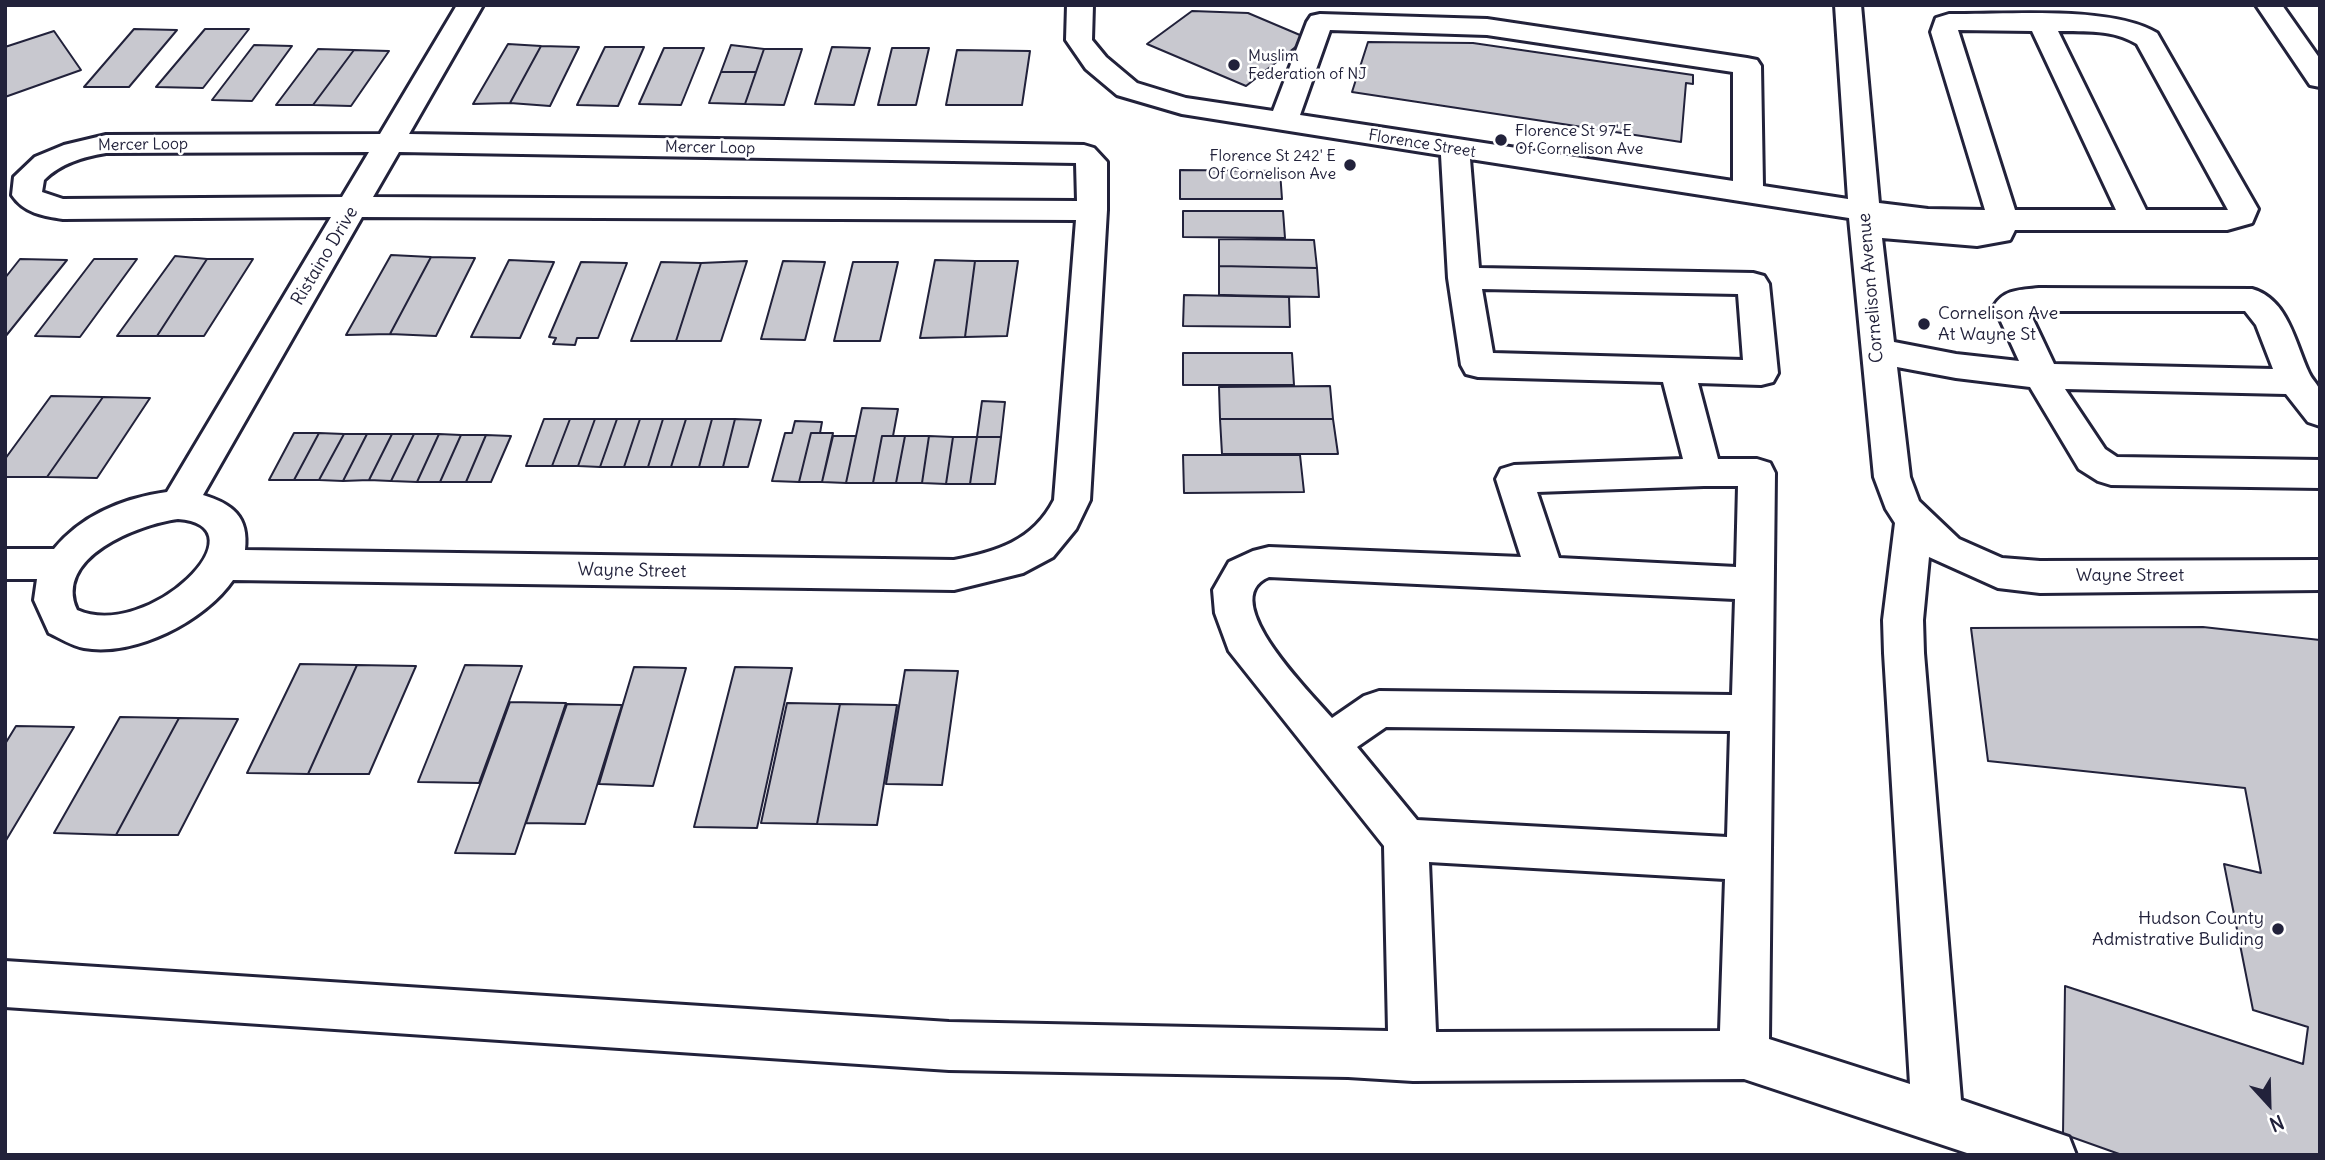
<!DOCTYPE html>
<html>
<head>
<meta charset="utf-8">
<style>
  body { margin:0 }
  #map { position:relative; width:2325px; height:1160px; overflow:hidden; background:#fff; font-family:Delius,sans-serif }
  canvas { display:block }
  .frame { position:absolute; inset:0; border:7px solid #22223b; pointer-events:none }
  .north { position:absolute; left:2234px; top:1069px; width:70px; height:70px; -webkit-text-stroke:5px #fff; paint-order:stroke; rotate:158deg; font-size:19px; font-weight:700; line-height:28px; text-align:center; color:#22223b }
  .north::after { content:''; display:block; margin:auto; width:24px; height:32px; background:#22223b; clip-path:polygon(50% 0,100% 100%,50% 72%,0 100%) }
</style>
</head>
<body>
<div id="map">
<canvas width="2325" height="1160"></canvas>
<div class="frame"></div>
<div class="north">N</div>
</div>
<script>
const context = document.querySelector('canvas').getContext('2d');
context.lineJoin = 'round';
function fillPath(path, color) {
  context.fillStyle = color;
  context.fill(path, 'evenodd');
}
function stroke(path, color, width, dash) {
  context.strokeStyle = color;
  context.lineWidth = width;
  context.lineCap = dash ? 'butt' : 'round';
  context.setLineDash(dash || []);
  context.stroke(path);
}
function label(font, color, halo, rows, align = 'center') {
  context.font = font + ' Delius,sans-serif';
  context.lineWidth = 5;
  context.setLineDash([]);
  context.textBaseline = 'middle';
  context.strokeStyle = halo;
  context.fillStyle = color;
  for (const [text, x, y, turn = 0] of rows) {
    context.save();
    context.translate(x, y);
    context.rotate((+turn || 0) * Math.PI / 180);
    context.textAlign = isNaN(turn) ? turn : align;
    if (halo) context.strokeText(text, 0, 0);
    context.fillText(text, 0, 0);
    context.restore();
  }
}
const building = new Path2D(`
  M1192,11L1248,13L1307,38L1246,86L1147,44Z
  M134,29L177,30L129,87H84Z
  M205,29H249L203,88L156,87Z
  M54,31L81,70L5,97V47Z
  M1368,42L1473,43L1693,75V84L1686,83L1681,142L1352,92Z
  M508,44L541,46L510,103L473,104Z
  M254,45L292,46L252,101L212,100Z
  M731,45L764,49L756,72H721Z
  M541,46L579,47L550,106L510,103Z
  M605,47H644L618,106L577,105Z
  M832,47L870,48L854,105L815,104Z
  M664,48H704L681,105L639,104Z
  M892,48H929L916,105H878Z
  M318,49L354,50L313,105H276Z
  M764,49H802L784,105L745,104Z
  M354,50L389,51L351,106L313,105Z
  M957,50L1030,51L1022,105H946Z
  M721,72H756L745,104L709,103Z
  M1180,170L1280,171L1282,199H1180Z
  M1183,211H1283L1285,238L1183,237Z
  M1219,239L1314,240L1317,268L1219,266Z
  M391,255L431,257L390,334L346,335Z
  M175,256L207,259L157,336H117Z
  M431,257L475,258L436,336L390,334Z
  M20,259L67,260L5,337V278Z
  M94,259H137L80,337L35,336Z
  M207,259H253L204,336H157Z
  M509,260L554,262L520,338L471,337Z
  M935,260L975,261L965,337L920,338Z
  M747,261L721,341H676L701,263Z
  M783,261L825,262L805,340L761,339Z
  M975,261H1018L1007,336L965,337Z
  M581,262L627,263L598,338H577L575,345L553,344L556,338L549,337Z
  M661,262L701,263L676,341H631Z
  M853,262H898L880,341H834Z
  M1219,266L1317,268L1319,297L1219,295Z
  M1184,295L1289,297L1290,327L1183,326Z
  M1183,353H1292L1294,385H1183Z
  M1330,386L1333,419H1220L1219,387Z
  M51,396L103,397L47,477H5V459Z
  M103,397L150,398L97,478L47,477Z
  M982,401L1005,402L1001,437H977Z
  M862,408L898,409L893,436H882L873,483H846Z
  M544,419H570L552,466H526Z
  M570,419H595L578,466H552Z
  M595,419H617L600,467L578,466Z
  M617,419H640L624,467H600Z
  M640,419H663L648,467H624Z
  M663,419H686L671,467H648Z
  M686,419H712L699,467H671Z
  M712,419H735L723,467H699Z
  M735,419L761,420L748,467H723Z
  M1220,419H1333L1338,454H1222Z
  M795,421L822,422L820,433H811L799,482L772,481L785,433H792Z
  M294,433H319L294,480H269Z
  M319,433L344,434L319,480H294Z
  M811,433H833L822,482H799Z
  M344,434H367L343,481L319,480Z
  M367,434H392L369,480L343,481Z
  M392,434H414L391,481L369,480Z
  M414,434H439L417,482L391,481Z
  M439,434L461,435L440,482H417Z
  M461,435H486L466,482H440Z
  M486,435L511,436L491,482H466Z
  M833,436H856L846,483L822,482Z
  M882,436H905L896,483H873Z
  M905,436H929L922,483H896Z
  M929,436L953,437L946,484L922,483Z
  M953,437H977L970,484H946Z
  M977,437H1001L995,484H970Z
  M1183,455H1300L1304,492L1184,493Z
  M2203,627L2320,640V1155H2122L2063,1134L2065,986L2303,1064L2308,1027L2253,1010L2224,864L2261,873L2245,788L1988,761L1971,628Z
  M300,664L357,665L308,774L247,773Z
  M357,665L416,666L369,774H308Z
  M465,665L522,666L479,783L418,782Z
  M634,667L686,668L653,786L599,784Z
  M735,667L792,668L757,828L694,827Z
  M905,670L958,671L942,785L886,784Z
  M510,702L566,703L515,854L455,853Z
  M787,703L840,704L817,824L761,823Z
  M567,704L622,705L585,824L526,823Z
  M840,704L897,705L877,825L817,824Z
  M120,717L179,718L116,835L54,833Z
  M179,718L238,719L178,835H116Z
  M16,726L74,727L5,842V744Z`);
const minor = new Path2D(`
  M457,5H483L409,134L1084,145L1094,148L1107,162V210L1090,500L1076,529L1053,557L1023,573L954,590L233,580C205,621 135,657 84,648C72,646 60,638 49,633L34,600L37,579H5V549H54C82,515 124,498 167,492L331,217L63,219C43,216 24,213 12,195L14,177L35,157L64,145L106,135L380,134ZM369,152L342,197L63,199L42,192L44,180C61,163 83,157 106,153ZM399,152L1076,163L1077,201L373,197ZM362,217L1076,220L1054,500C1033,541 996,552 954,560L245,550C249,516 232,504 203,495ZM178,519C267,526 148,642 77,610C53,557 139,524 178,519Z
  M1067,5H1093L1092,40L1106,57L1137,83L1186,98L1273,111L1307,22L1311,16L1320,14L1487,19L1747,58L1757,60L1761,66L1763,186L1848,199L1835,5H1861L1879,203L1928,209L1985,210L1931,32L1936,18L1949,14C2006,15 2110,5 2157,33L2258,209L2252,223L2227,230H2015L2010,240L1977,246L1882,238L1894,342L1956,354L2019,361L1994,306C2004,289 2021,290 2039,288L2252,289C2288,299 2295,343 2309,373C2312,380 2319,385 2320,392C2321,403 2320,415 2320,426L2308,422L2286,394L2065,389L2105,449L2117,457L2320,460V488L2111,485L2098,481L2079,469L2030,387L1956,378L1897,367L1910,477L1919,501L1959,539L2002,558L2040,561L2320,560V590L2040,593L1998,588L1929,557L1923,620L1924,653L1961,1100L2069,1137L2076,1155H1973L1744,1079L1413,1081L1348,1077L949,1070L5,1007V961L949,1022L1388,1031L1384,846L1229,651L1215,613L1213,590L1229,562L1253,551L1269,547L1521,557L1496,479L1501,469L1514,465L1683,459L1663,382L1478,377L1466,374L1461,365L1448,278L1441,155L1182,114L1117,95L1086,69L1066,40ZM1330,30L1487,35L1733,72V181L1300,115ZM1958,30L2032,31L2116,210H2015ZM2058,31C2086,32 2112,29 2137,44L2228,210H2146ZM1470,159L1849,218L1874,477L1886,509L1895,523L1883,620L1884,653L1910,1084L1769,1039L1775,473L1770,463L1757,459H1718L1698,383L1761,385L1773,382L1778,373L1769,284L1764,276L1753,273L1479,268ZM1482,289L1738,294L1743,360L1493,353ZM2029,311H2245L2256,325L2273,369L2054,364ZM1704,486H1738L1736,567L1559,558L1537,492ZM1269,577L1735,599L1732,695L1379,691L1364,696L1332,718C1312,694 1214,599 1269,577ZM1386,727L1730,731L1727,837L1417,820L1357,747ZM1429,862L1725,879L1720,1031L1436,1032Z
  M2256,5H2282L2320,59V87L2310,85Z`);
const markers = [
  [1234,65,7,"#22223b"],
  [1501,140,7,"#22223b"],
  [1350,165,7,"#22223b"],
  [1924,324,7,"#22223b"],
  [2278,929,7,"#22223b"]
];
const farPoinames = [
  ["Muslim",1248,56],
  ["Federation of NJ",1248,74],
  ["Florence St 97' E",1515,131],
  ["Of Cornelison Ave",1515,149],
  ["Florence St 242' E",1336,156,"right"],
  ["Of Cornelison Ave",1336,174,"right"]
];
const farStreetnames = [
  ["Florence Street",1422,144,9],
  ["Mercer Loop",143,145,-1],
  ["Mercer Loop",710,148,1]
];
const streetNames = [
  ["Ristaino Drive",325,256,-59],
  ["Cornelison Avenue",1871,288,-95],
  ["Wayne Street",632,571,1],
  ["Wayne Street",2130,576]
];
const poiNames = [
  ["Cornelison Ave",1938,314],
  ["At Wayne St",1938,335],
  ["Hudson County",2264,919,"right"],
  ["Admistrative Buliding",2264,940,"right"]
];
fillPath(building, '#c8c8cf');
stroke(building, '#22223b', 2);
stroke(minor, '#22223b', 6);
fillPath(minor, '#fff');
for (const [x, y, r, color] of markers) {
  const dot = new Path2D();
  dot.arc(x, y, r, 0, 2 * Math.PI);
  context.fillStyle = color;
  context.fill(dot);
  stroke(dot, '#fff', 2.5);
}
label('16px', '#22223b', '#fff', farPoinames, 'left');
label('16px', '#22223b', '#fff', farStreetnames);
label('18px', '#22223b', '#fff', streetNames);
label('18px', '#22223b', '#fff', poiNames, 'left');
</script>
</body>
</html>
